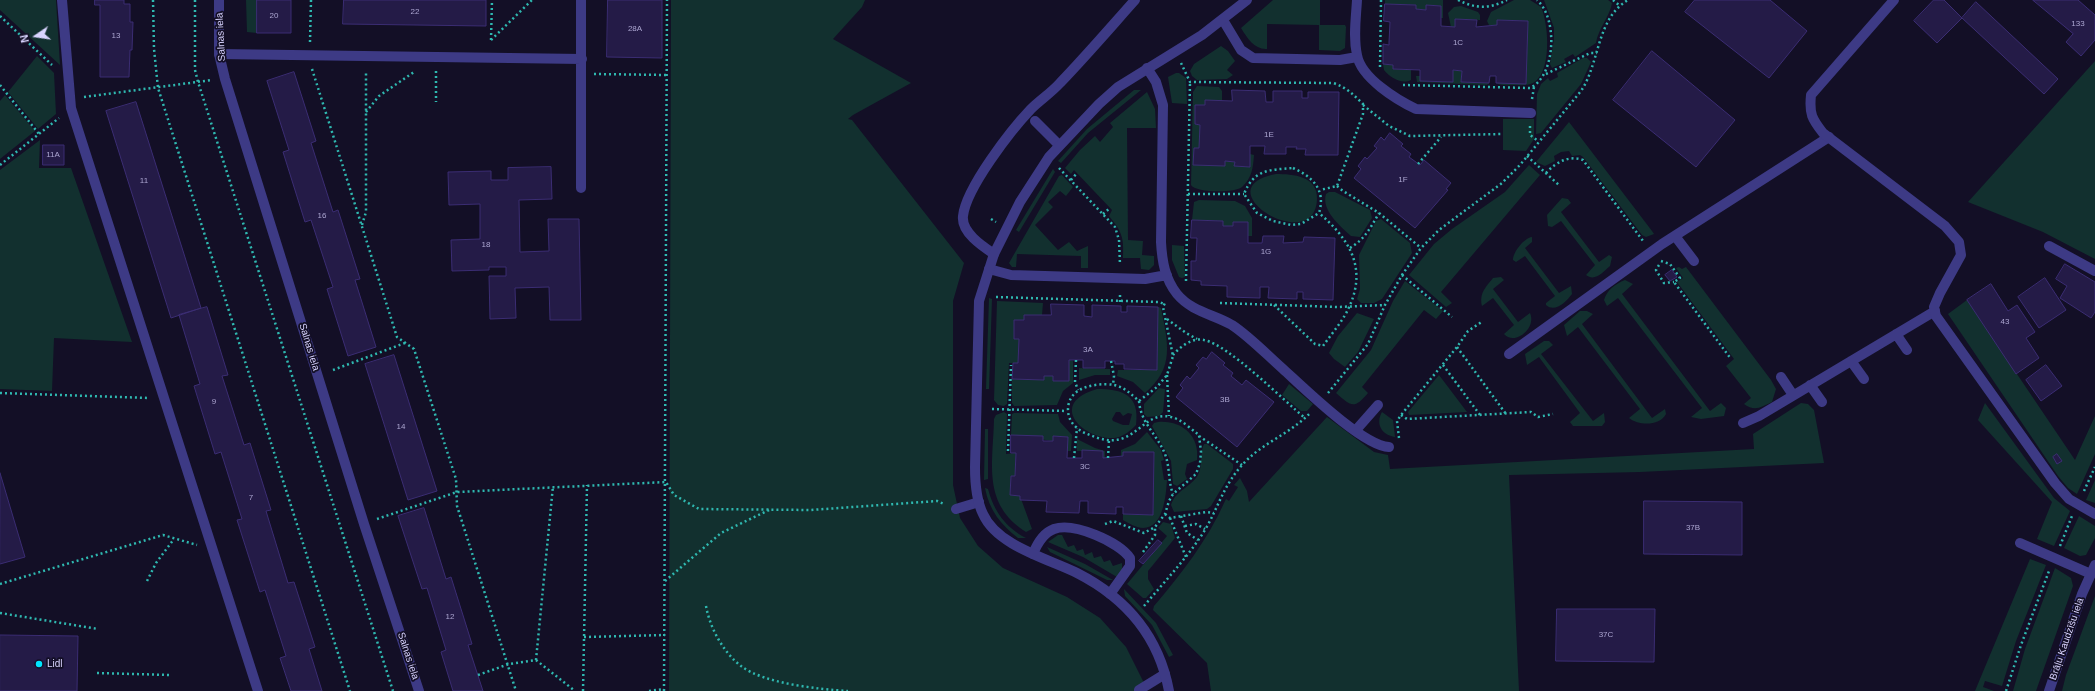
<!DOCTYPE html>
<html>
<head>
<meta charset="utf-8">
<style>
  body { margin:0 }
  #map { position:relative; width:2095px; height:691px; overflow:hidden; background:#130f26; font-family:Arial,sans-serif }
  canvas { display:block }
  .north { position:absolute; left:16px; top:16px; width:40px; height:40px; -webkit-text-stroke:3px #130f26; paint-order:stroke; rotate:257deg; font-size:11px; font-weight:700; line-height:16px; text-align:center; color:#d9d4ff }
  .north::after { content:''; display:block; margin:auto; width:14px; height:18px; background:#d9d4ff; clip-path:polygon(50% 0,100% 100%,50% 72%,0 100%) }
</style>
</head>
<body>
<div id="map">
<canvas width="2095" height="691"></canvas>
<div class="north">N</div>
</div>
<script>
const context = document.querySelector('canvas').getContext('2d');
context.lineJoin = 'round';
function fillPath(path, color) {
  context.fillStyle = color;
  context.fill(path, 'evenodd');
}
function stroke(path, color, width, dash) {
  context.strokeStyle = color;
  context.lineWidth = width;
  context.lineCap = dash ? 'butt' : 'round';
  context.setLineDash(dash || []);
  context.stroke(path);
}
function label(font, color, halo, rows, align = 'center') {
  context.font = font + ' Arial,sans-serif';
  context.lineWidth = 3.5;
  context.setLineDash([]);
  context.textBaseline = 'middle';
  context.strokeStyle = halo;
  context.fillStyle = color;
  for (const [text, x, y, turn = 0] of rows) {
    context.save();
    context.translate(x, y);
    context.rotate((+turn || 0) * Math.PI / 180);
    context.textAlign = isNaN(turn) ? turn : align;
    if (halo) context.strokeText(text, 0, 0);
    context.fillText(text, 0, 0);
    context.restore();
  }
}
const green = new Path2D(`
  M0,0H56L60,65L0,10Z
  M246,0H257V33L247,32Z
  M671,0H865L862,7L833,39L911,83L853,115L848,119L852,120L964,263L953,301V485L960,518L978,546L1003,568L1067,597L1100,618L1126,647L1144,683L1146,691H669Z
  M1273,0H1320V25H1345L1346,27L1345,48L1340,51L1319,50V25L1267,24V49C1255,50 1247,38 1241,28Z
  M1385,0H1443V18H1441V6L1426,5V10L1416,9V5L1385,4Z
  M1514,0H1530L1541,7C1549,24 1552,73 1533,83C1527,86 1520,85 1514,85C1508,85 1501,86 1496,83H1526L1528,21L1497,20V25H1489L1487,21L1491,12Z
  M1544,0H1608L1612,3C1610,16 1598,29 1596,43L1575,57L1573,54L1564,59L1566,62L1552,68L1550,64L1554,39V28Z
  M1461,6L1478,12L1480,15V20L1456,19L1455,27H1451L1448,13L1454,7Z
  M1221,46L1228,51L1235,61L1227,70L1233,75L1227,79L1197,80L1192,76L1190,71L1194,64Z
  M37,56L54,73L56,114L38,129L8,92Z
  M1583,58H1587L1591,62L1581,84L1541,133L1536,134L1537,94L1541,84L1548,78L1550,81L1558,77L1557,73Z
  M2095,61V259L2043,232L1968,202Z
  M1383,64L1393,65V69L1411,70V80C1402,85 1389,77 1384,70Z
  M1453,70L1462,71L1461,82L1489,83L1487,85L1417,82L1416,76H1420V81L1453,82Z
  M1176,73H1179L1186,78L1187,104L1172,103L1168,77Z
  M1197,86L1219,87L1222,91V101L1205,105H1195V124L1200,125L1225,161L1235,162V166L1250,167V154L1254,155C1253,168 1252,178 1242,187C1236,193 1195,193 1191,185L1193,92Z
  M1134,90H1141L1088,133L1061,163L1058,161L1087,129Z
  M1147,92L1155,109L1156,128H1127L1128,240L1143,241L1142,255L1154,256V265L1149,270L1141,269L1140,258H1123C1124,237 1122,232 1109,216L1112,210L1074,170L1071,174L1065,168L1080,150L1095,136L1100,142L1113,127L1110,123Z
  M5,95L35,131L0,159V101Z
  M1503,119H1534V139L1526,151L1503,150Z
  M1569,122L1652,231L1654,234L1646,237L1642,235L1583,157L1580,155L1572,156L1569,151L1561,152L1554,156L1555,161L1545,166L1536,162Z
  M40,140L39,168H71L132,342L54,338L52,391L0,389V170Z
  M1529,165L1540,175L1441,292L1452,303L1446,307L1409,275L1434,244L1452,229L1505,192Z
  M1053,169L1055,172L1019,232L1016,230Z
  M1276,174C1293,174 1318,176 1317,199C1315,258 1201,188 1276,174Z
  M1062,175L1073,187L1066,196L1060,191L1048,202L1053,207L1035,225L1058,250L1069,242L1077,251L1088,246V268H1081V256L1017,254L1016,267H1012L1009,263L1059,176Z
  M1329,192H1335L1370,210L1372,218L1360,237L1351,236C1340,226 1321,210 1326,194Z
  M1562,198L1568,199L1571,203L1561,212L1599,262L1609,255L1612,257L1610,266C1603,272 1595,282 1586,275L1595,265L1561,221L1552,227L1548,226L1547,215Z
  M1199,200L1235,201L1245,206L1252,218V236H1248V222H1233V226H1223V221L1192,220L1194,202Z
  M1381,219L1410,243L1412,253L1382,299L1374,303H1361L1357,299L1360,289L1359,255L1376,221Z
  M1532,237V242L1525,248L1559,293L1571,286L1572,294C1566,302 1555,313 1546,305V303L1555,296L1525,256L1516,262L1513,260C1513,252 1524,238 1532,237Z
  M1172,245L1184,246L1185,277L1182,278L1179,277L1172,260Z
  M1679,267L1682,269L1686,267L1771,380L1776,389L1772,402C1761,407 1755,412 1744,404L1751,398L1726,366L1734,359L1677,282L1683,278L1676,268Z
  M1501,277L1504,280L1493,289L1518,322L1530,313C1537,329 1514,346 1504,334L1514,325L1493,298L1482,306C1479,293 1486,287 1493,278Z
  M1625,280L1633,284L1622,294L1710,411L1721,403L1726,408L1724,416L1701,419L1691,417L1702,408L1618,298L1607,306L1604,300C1607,290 1615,284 1625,280Z
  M1405,281L1443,311L1436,319L1424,310L1362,387L1368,393C1354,410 1351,406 1336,393L1371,350L1393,301Z
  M989,298L992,299L989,389H986Z
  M1967,300L2075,460L2095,416V454L2077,494L2068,488L2058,476L1948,314Z
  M997,301L1043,303L1042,315H1024V320H1014V339H1019L1018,363H1009L1007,404L1004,406L998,405L994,400Z
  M1158,307L1161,308C1168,343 1175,368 1145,393L1133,382L1117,376L1118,370H1157Z
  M1580,311H1587L1593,314L1582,324L1652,418L1665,409L1666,414C1660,426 1639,426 1629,418L1640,409L1578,327L1567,336L1564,325Z
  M1357,313L1374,319L1358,352L1345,367L1334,359L1329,353L1338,336Z
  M1544,341H1549L1553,345L1541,354L1593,421L1604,413L1605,422L1602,426H1573L1570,422L1580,413L1539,357L1527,365L1525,354Z
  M1069,360L1073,361V383L1063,391L1057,405L1014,406L1012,403V379L1043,380L1044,376H1053L1069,381Z
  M1079,368L1110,369V375H1095L1079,380Z
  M1439,375L1467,412L1409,415L1408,412Z
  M1289,384L1313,404L1307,411H1301L1282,395Z
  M1159,388L1165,389L1163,412L1159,416L1147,417L1144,414V404Z
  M1097,389C1123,389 1140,395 1136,425C1130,431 1123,437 1114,438C1084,440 1046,404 1097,389ZM1116,412H1120L1123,416L1128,413L1132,414L1129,425H1123L1113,421L1112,419Z
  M1801,403L1808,404L1814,410L1824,463L1640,472L1509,475L1519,691H1211L1207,663L1153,610L1154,606C1182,573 1207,541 1225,501L1226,499L1229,501L1238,487L1234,485L1240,478L1247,491L1249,502L1327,417L1374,452L1388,455L1390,469L1754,449L1753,434Z
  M1985,403L2054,498L2070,511L2054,546L2037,539L2052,502L1978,420Z
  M1004,412L1007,414L1006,454L1016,453L1015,476H1011L1010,495L1020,496L1032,529L1026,532C982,504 993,464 994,419L996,415Z
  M1382,412L1393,420L1395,437C1382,435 1375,424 1382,412Z
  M1014,413L1058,414L1060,422L1072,435L1071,451H1067L1068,437L1053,436V441L1011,435L1012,414Z
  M1158,422C1181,420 1200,435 1197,460L1187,464L1185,474L1187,479L1177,486L1173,484L1171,461L1152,426L1154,423Z
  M985,429H988V479L984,480Z
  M1147,432L1161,450L1164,460L1161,461L1164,480H1167C1166,494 1164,528 1143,528C1137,528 1128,523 1123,520V514L1153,515L1154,453L1124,452L1123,456H1121V450L1135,444Z
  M1077,439L1095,448L1105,451V458H1103V451H1077Z
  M1204,444H1207L1233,464V469L1211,506L1207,509L1174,512L1171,505C1175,491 1191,487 1198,475C1203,465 1200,451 1204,444Z
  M2095,480V503L2086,500Z
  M985,488L988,489C994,511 1005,527 1026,538H1018C1001,525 989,510 985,488Z
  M2079,516L2095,526V538L2086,555L2080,556L2064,548Z
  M1163,522L1171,524L1175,538L1148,571V579L1154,589L1146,598H1143L1127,584L1167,536L1158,528Z
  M1058,535H1062L1068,547L1074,545L1077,551L1083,549L1085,555L1092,552L1094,558L1101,556L1104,562L1110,560L1113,566L1122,563V571L1117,577L1083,557L1048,542Z
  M1047,547L1085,564L1113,580H1107L1050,552Z
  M2030,559L2046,565L2016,641L2002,686L1985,681L1983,687L1994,691H1975Z
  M2055,568L2071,578L2073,586L2036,691H2013L2025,649Z
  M1124,589L1156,623L1173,655L1169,657L1152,625L1125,596Z
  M2095,596V691H2062L2066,675Z`);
const building = new Path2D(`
  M95,0H124V4H130V22H133L132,50H130L129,77H100V5H95Z
  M257,0H291V33H257Z
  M344,0H486V26L343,24Z
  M608,0H662V58L607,57Z
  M1695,0H1770L1807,31L1769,78L1685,12Z
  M1934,0H1944L1962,18L1937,43L1914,21Z
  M2033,0H2078L2095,15V40L2081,56L2066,42L2073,34Z
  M1976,2L2058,79L2044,94L1962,18Z
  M1385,4L1416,5V9L1426,10V5L1441,6V26L1455,27V19L1477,20L1476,27L1497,25V20L1528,21L1526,84L1496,83V76H1490L1489,83L1461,82L1462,71L1453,70V82L1420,81V70L1393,69V65L1383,64V44L1389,45V42L1390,22L1384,21Z
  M1652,51L1735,120L1696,167L1613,100Z
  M294,72L316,141L311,143L333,212L338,210L360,279L355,280L376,347L348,356L327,289L333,287L311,220L305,222L283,152L289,150L267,81Z
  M1232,90L1265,91L1266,102H1273V91H1302V98H1308V92H1339L1338,155H1305L1306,149H1296L1297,147H1286V154H1264L1265,146H1250V167L1234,166L1235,162L1225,161V166L1193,165L1194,148H1199L1200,125L1195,124V105H1205V100L1232,101Z
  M136,102L201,308L171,318L106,111Z
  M1390,133L1403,144L1401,146L1411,154L1409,157L1420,165L1424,160L1451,183L1446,189L1448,190L1415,228L1354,178L1361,169L1358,166L1365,157L1367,159L1377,148L1374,146L1381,137L1384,140Z
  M43,145H64V165H43Z
  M551,167L552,199L519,200L520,252L549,251L548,219H579L581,320H550L549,287L515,288L516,318L490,319L489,276H506V267H489V270L452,271L451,240L480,239V204L449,205L448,172L491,171V180H508V168Z
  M1192,220L1223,221V226H1233V222H1248V243H1262L1263,236H1284L1283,243L1303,242L1304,237L1335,238L1333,300L1303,299V292H1297V299L1268,298L1269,287H1260V298L1227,297V286L1201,285V281L1191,280V261H1196L1197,238H1191Z
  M2065,264L2095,282V312L2091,318L2060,298L2067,286L2056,279Z
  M1672,270L1677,277L1670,281L1665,275Z
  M2045,278L2066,310L2039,328L2018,297Z
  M1991,284L2008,311L2017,305L2035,332L2026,338L2039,358L2016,374L1967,300Z
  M1051,304L1084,305V316L1092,317V305L1121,306V312H1127V306L1158,307L1157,370L1124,369V364H1115V361H1105V368H1083V360H1069V381H1053V376H1044V380L1012,379L1013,363H1018L1019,339H1014V320H1024V315H1051Z
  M207,307L228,375L222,376L244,445L250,443L271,510L266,511L288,583L294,582L315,647L309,649L322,691H291L280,658L286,656L265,590L260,592L237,520L242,519L221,452L215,454L194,386L200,384L179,315Z
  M1212,352L1225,363L1223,365L1233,373L1231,376L1242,385L1246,380L1274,402L1237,447L1176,397L1183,388L1180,385L1187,376L1190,379L1199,368L1196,365L1203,357L1206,359Z
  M394,355L437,491L408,500L365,364Z
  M2046,365L2062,386L2041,401L2026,380Z
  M1011,435L1043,436V441H1053V436L1068,437L1067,458H1082V450L1103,451V458L1123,456V452H1154L1153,515L1123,514V507H1116V514L1088,513V501H1080L1079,513L1046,512L1047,501L1020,500V496L1010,495L1011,476H1015L1016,453H1011Z
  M2057,454L2062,461L2057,464L2053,457Z
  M0,473L25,557L0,564Z
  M1644,501L1742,502V555L1644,554Z
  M424,508L446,579L451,577L472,644L468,645L483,691H453L441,652L446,650L427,588L422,589L398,516Z
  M1158,540L1162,543L1143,564L1139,561Z
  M1557,609H1655L1654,662L1556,661Z
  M0,635L78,636L77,691H0Z`);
const path = new Path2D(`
  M153,0L154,49L158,88L350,691
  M195,0V70L198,82L393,691
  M1458,0C1476,9 1489,9 1507,0
  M1613,0L1620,6
  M0,16L52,65
  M491,40L532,0
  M491,40L492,0
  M310,42L311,0
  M1181,63L1190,82L1333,83C1346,87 1354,95 1363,104V114L1337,186L1320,190
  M1380,67L1381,0
  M312,69L397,337L414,349L456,479L457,506L516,691
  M436,71V102
  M594,74L667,75
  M1546,74L1590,53H1597
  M0,85L39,134
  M1403,85L1530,88C1556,76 1558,18 1537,0
  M84,97L212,80
  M1532,99L1534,87
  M1363,105L1389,126L1410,136L1501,134
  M366,112L379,96L414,72
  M1530,126V135L1538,141
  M1527,156L1560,186
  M1418,164L1441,137
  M0,165L59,118
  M1059,168L1115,227L1119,240L1120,265
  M1293,168C1313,177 1326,190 1319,213L1301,224L1291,225L1273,221L1257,213L1244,194C1254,169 1269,170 1293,168Z
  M1546,173C1556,162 1569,155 1583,160L1643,241
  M1071,180L1077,173
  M1337,186L1343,191L1379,213L1421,248
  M1188,194H1244
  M1103,214L1110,208
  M991,219L996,222
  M362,225L366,212V71
  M1350,248C1365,239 1371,227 1379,213
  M1661,261L1670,264L1680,278L1674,282L1731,359
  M1659,265L1656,270L1664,283L1674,282
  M1402,275L1452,317
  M1186,281L1190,82
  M996,297L1159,302L1164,304
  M1120,302V292
  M1220,303L1338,307L1385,305
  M1274,305L1315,344L1323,346C1332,333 1344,320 1350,305C1367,266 1348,238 1319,213
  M1167,319L1186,333L1197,339
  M1457,347L1506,414
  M1173,355C1180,347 1192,337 1204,340C1229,345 1283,400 1305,418
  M1076,360L1075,382L1078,390
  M1111,361L1114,376L1113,385
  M1443,365L1480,415
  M333,370L405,343
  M1167,375L1169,416
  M0,393L149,398
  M1328,393L1368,344L1385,305L1402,275L1421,248L1439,230L1502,183L1520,165L1581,91C1600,63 1596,19 1628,0
  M1139,401C1141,424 1157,434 1165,454C1170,467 1168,481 1173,494
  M992,409L1067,411
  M1401,415L1407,419L1531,412L1538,417L1553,414
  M1199,436L1242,465
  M1399,438L1397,421L1401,415L1457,347L1468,331L1483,321
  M1008,451L1011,365
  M1074,458L1077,428
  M1108,458L1109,440
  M2084,491L2095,467
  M1165,514L1170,518L1206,512L1214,513
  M1181,516L1187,533L1198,540
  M1170,518L1186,557
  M377,519L457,492L666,482L674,495L699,509L811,510L937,501L944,504
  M1105,524L1113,521L1144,533L1155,527L1165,514L1169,501L1173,494L1196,474L1200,463L1201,452L1199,435C1191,429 1181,419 1171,417C1142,410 1136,450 1098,438C1090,435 1082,433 1076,427C1065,418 1065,399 1078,391C1086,385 1104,383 1114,385C1124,387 1131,394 1139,401L1157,387L1167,375L1173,356L1163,307L1166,301
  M1185,526L1196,524L1205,529
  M2060,546L2072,516
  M1143,552L1155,535V527
  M147,581L156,563L174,539
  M665,581L721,533L769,510
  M0,584L163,535L197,545
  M706,606C710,628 723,652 741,666C765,684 818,689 848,691
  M1144,606C1165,581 1188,557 1205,530C1219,506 1223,486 1243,464C1262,443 1290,434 1310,413
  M0,613L98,629
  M584,637L665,635
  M536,660L575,691
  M97,673L170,675
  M478,675L509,664L536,660L553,486
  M583,691L587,485
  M649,691L664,689
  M664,691L667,0
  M2006,691L2021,645L2049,571`);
const service = new Path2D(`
  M1357,0C1356,18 1353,37 1357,55C1361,78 1397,100 1416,109L1531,113
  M1223,20L1241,50L1253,58L1340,60L1357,57
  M219,54L582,59
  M1147,68L1156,82L1163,105L1161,242C1162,261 1165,279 1177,294C1192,312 1213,314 1232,325C1250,337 1266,354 1283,369C1304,388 1363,446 1389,447
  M1035,121L1059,145
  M581,188V0
  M1675,236L1694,261
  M2049,246L2095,271
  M994,254C982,246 961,232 963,216C966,188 1011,130 1031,109C1040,100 1051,93 1060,83C1086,56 1110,28 1135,0
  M989,269L1011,275L1145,279L1167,275
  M1896,334L1907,350
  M1509,354L1662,244L1829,137
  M1851,361L1864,379
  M1781,377L1793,395
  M1810,385L1822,402
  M1743,423L1759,416L1935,311
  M1356,430L1378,405
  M956,509L979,502
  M2020,543L2091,574
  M1033,554C1037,544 1043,533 1054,529C1074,522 1119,542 1130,558V566L1110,594
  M1139,690L1165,674`);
const minor = new Path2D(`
  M62,0L71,108L258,691
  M219,0V54L225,79L364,524L419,691
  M1894,0L1811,95C1809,114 1812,119 1823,133L1945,226L1959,242L1961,255L1940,293L1934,307L1936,316L2055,483L2069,499L2095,514
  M1169,691C1159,637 1126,598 1077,573C1049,559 997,546 983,514C976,500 975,483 975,467L979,301L994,254L1020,202L1049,157L1099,104L1118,87L1202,35L1247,0`);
const tertiary = new Path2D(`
  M2049,691L2082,594L2095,565`);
const markers = [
  [39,664,4,"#00e5ff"]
];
const numberNames = [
  ["22",415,12],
  ["20",274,16],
  ["133",2078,24],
  ["28A",635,29],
  ["13",116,36],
  ["1C",1458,43],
  ["1E",1269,135],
  ["11A",53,155],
  ["1F",1403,180],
  ["11",144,181],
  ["16",322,216],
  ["18",486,245],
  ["1G",1266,252],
  ["43",2005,322],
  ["3A",1088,350],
  ["3B",1225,400],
  ["9",214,402],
  ["14",401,427],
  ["3C",1085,467],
  ["7",251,498],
  ["37B",1693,528],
  ["12",450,617],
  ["37C",1606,635]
];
const streetNames = [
  ["Salnas iela",221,37,-93],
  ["Salnas iela",309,347,73],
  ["Brāļu Kaudzīšu iela",2067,639,-71],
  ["Salnas iela",408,656,72]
];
const poiNames = [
  ["Lidl",47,664]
];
fillPath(green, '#12302f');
fillPath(building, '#241b47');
stroke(building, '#3b2d73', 1);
stroke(path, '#2fb8b0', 2.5, [2, 3]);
stroke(service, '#3d3a85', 10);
stroke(minor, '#3d3a85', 10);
stroke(tertiary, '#3d3a85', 10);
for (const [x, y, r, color] of markers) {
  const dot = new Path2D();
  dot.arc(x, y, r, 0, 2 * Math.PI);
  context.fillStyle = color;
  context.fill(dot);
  stroke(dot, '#130f26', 1.5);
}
label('8px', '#aca6d1', null, numberNames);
label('10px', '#d9d4ff', '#130f26', streetNames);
label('10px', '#d9d4ff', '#130f26', poiNames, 'left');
</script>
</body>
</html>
